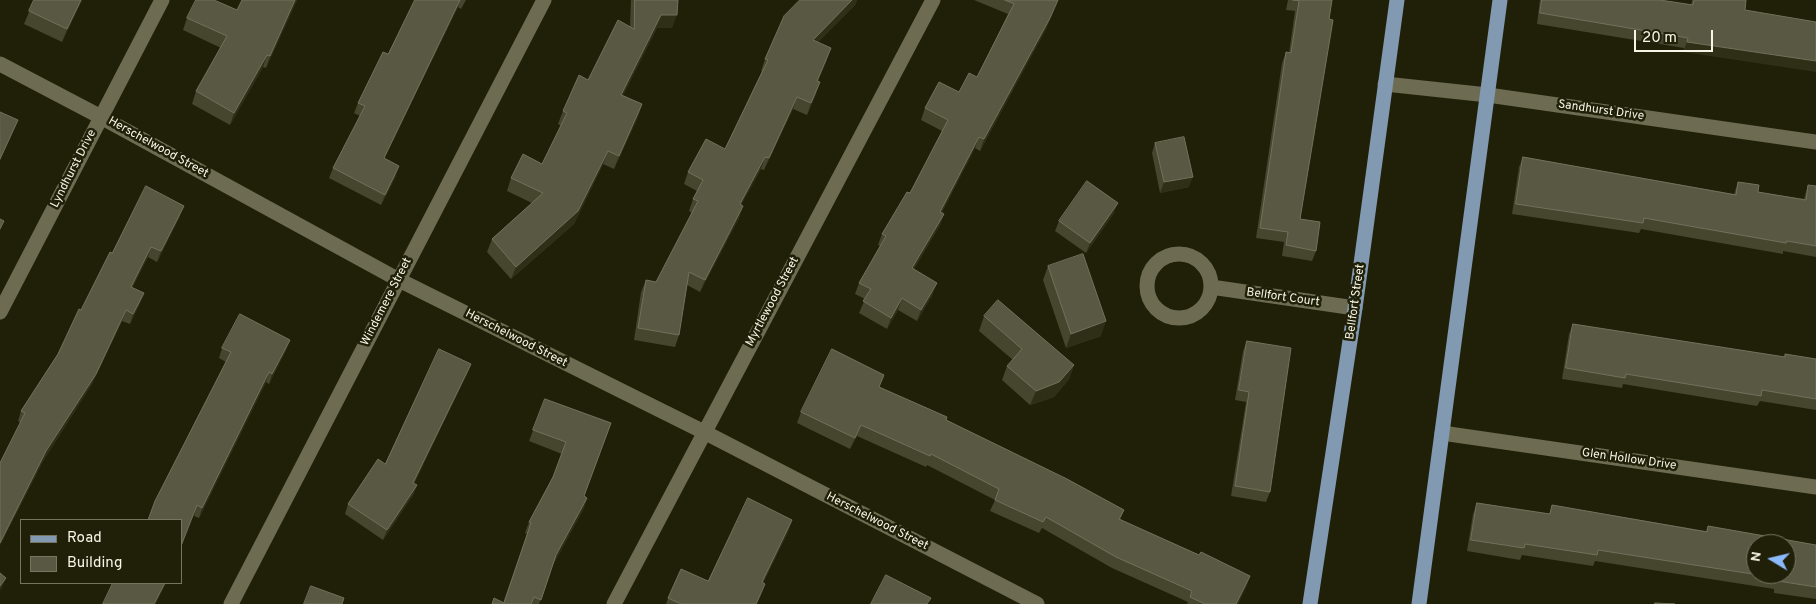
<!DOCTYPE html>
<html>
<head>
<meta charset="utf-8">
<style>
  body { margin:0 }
  #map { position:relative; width:1816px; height:604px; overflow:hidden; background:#201f08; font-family:Overpass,sans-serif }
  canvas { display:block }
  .legend { position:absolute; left:20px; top:519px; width:162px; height:65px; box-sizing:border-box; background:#201f08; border:1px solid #767561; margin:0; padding:6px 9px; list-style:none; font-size:15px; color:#f6f6e7 }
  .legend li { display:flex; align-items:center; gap:10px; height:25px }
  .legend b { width:25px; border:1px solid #767561 }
  .north { position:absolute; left:1746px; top:534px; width:50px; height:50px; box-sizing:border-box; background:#201f08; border:1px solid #767561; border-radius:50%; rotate:279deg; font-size:14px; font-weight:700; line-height:20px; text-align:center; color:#f6f6e7 }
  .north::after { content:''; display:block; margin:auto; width:18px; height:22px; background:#8abafc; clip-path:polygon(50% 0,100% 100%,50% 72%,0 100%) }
  .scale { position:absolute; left:1634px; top:30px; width:79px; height:22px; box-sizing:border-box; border:2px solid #f6f6e7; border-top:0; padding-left:6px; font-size:15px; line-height:18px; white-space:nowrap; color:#f6f6e7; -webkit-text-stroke:4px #201f08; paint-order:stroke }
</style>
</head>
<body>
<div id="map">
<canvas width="1816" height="604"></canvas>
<ul class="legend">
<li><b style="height:6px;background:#8199b1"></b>Road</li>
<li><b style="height:14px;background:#595842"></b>Building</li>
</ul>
<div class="north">N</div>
<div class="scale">20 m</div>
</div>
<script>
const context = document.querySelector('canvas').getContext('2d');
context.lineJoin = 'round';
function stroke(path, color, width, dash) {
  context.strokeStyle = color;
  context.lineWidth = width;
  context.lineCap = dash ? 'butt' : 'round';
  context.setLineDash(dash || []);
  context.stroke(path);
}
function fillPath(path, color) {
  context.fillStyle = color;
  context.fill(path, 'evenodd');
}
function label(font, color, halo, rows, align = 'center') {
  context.font = font + ' Overpass,sans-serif';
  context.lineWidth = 5;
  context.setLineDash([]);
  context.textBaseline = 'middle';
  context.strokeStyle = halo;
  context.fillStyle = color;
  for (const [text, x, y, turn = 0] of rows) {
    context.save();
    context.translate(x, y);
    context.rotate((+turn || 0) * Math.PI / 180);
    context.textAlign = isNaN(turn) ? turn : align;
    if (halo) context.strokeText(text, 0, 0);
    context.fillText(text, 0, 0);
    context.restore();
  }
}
const minor = new Path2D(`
  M0,64L101,117L399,280L704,432L1037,604
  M1385,84L1488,95L1816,142
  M1147 286a32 32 0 1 1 64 0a32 32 0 1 1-64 0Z
  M1211,287L1355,308
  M0,312L162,0
  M1442,433L1816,487
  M231,604L544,0
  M614,604L933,0`);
const major = new Path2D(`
  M1310,604L1355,308L1397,0
  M1419,604L1500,0`);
const wall = new Path2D(`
  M34,0H82L62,42L24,24Z
  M242,0H297L266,68L263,67L230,125L192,104L196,91L221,48L183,30L187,18L237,10Z
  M415,0H466L461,9L458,7L384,158L396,176L381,205L329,178L333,168L360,116L354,113L358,103L388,54Z
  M631,0H678L672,28H657L623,95L642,104L638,117L614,169L603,164L574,224L511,279L487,252L492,239L532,203L507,191L511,178L542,164L561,126L558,124L563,111L630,26Z
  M800,0H857L855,5L818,42L827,60L818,81L816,94L807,115L793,109L764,170L761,169L741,205L743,206L739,218L700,292L687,285L679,335L675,347L634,340L641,292L646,280L656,282L692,213L689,211L693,199L697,191L684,184L688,172L725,149L762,71H761L765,59Z
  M974,0H1058L1046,29L980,151L975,148L942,212L944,214L940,225L914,269L933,294L917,321L898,310L887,329L859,313L865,299L855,294L859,283L880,246L878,245L882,234L910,193L942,131L921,120L925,108L959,92L977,77L1008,14Z
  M1288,0H1332L1300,219L1316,251L1312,261L1282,256L1284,242L1256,238L1282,63L1286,52L1289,53L1295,11L1286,10Z
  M1540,0H1660L1691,5L1692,0H1746L1745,10L1683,52L1684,48L1537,24Z
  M1155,143L1189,187L1160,193L1152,153Z
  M1523,157L1734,194L1738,182L1758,192L1804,199L1808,185L1816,186V257L1783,251V254L1641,229L1639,233L1512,214L1519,167Z
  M1114,213L1086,253L1055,231L1059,221Z
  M180,216L157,262L148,257L132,288L144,293L140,303L130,324L122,321L92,384L43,461L0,545V463L21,423L18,421L21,411L58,354L112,253Z
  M1048,266L1101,336L1066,348L1043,280Z
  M984,316L1074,365L1069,379L1054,397L1030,405L1002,380L1007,366L1013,360L979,331Z
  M1573,324L1784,357L1785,354L1816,359V410L1760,401L1757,406L1623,384L1622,388L1562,379L1569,334Z
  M290,340L286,350L269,384L266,382L199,518L194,516L226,362L219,358L222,348Z
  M1247,341L1270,492L1266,502L1231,496L1246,402L1235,400L1243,351Z
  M471,364L467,374L414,483L417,485L413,495L383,540L345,514L348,504L385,464Z
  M880,388L946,420L1124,510L1120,520L1199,555L1250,576L1246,587L1238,604H1187L1188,602L1112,568L1042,528L1039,533L990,511L995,500L927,465L926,467L857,436L850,449L797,423L801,412Z
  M545,399L611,423L584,496L587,498L583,510L553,565L539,604H492L503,603L527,534L525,533L529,522L553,477L562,454L529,441Z
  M1477,503L1549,514L1552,505L1706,531L1708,526L1816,545V599L1774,593V589L1595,561L1593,566L1522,555L1520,560L1467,551L1473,514Z
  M792,520L788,532L763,583L765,584L757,604H666L668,598L708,581Z`);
const shadedWall = new Path2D(`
  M81,0H82L62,42L67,29Z
  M295,0H297L266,68L270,56Z
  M460,0L458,7L380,168L384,158Z
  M852,0H857L855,5L809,52L813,40Z
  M1058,0L1046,29L980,151L984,139Z
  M661,15H677L672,28H657L617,108L621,95Z
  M1687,42L1816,61V72L1683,52Z
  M831,48L827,60L813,93L817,81Z
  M267,55L263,67L230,125L234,113Z
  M820,82L816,94L807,115L811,103Z
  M797,97L793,109L764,170L769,158Z
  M642,104L638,117L614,169L619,156Z
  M18,120L13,132L0,161V159Z
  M979,137L975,148L936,223L940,212Z
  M608,151L603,164L574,224L511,279L516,267Z
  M765,157L761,169L735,216L740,204Z
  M399,166L396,176L381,205L385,195Z
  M1193,177L1189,187L1160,193L1164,182Z
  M1118,203L1114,213L1086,253L1090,243Z
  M184,206L180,216L157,262L161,251Z
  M743,206L739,218L700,292L705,280Z
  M944,214L940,225L908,279L912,268Z
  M151,247L148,257L128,297L131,287Z
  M937,283L933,294L917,321L921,310Z
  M144,293L140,303L130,324L133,314Z
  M902,298L898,310L887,329L891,318Z
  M126,310L122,321L92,384L43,461L0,545V543L46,451Z
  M1106,321L1101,336L1066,348L1071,334Z
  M290,340L286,350L269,384L272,374Z
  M471,364L467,374L410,493L413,483Z
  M1074,365L1069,379L1054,397L1030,405L1036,391Z
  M269,372L266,382L199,518L202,508Z
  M861,425L857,436L850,449L855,438Z
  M417,485L413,495L383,540L387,530Z
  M587,498L583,510L552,567L556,555Z
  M792,520L788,532L757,594L762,582Z
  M1250,576L1246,587L1238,604H1236Z
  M6,578L2,588L0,591V586Z
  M165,583H166L156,604H154Z
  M765,584L761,596L757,604H756Z`);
const building = new Path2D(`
  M34,0H81L67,29L29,11Z
  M196,0H214L237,10L242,0H295L270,56L267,55L234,113L196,91L227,36L187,18Z
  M415,0H460L384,158L399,166L385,195L333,168L365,106L358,103L383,52L388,54Z
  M635,0H678L677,15H661L621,95L642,104L619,156L608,151L578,211L516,267L492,239L543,193L511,178L523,154L542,164L567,113L563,111L579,75L588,80L618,20L634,29Z
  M800,0H852L813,40L831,48L817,81L820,82L811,103L797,97L769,158L765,157L740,204L743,206L705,280L689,272L679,335L638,328L646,280L656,282L698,201L693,199L703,180L688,172L706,139L725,149L768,60L765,59L784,16Z
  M1005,0H1058L1050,18L984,139L979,137L940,212L944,214L912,268L937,283L921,310L902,298L891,318L863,301L871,289L859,283L886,236L882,234L907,192L910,193L948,120L925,108L939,82L959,92L969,73L977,77L1014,4Z
  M1293,0H1332L1329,19L1333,20L1300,219L1320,222L1316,251L1286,245L1288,232L1260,228L1286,52L1291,53L1299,1Z
  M1542,0H1660L1693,5L1694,0H1746L1745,10L1816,22V61L1687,42L1688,38L1540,13Z
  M0,112L18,120L0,159Z
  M1184,137L1193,177L1164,182L1155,143Z
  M1523,157L1736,195L1738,182L1759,185L1758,192L1806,200L1808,185L1816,186V246L1787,241L1786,243L1644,218L1643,223L1516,204Z
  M1087,181L1118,203L1090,243L1059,221Z
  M146,186L184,206L161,251L151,247L131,287L144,293L133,314L126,310L96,374L46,451L0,543V463L25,413L21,411L58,354L79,309L81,310L110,252L112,253Z
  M0,219L4,221L0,229Z
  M1083,254L1106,321L1071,334L1048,266Z
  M998,300L1074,365L1059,382L1036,391L1007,366L1022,349L984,316Z
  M240,314L290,340L272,374L269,372L202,508L197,505L181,546V520H148L155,501L231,352L222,348Z
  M1573,324L1785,357V354L1816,359V399L1762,390L1761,396L1626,374L1625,378L1566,368Z
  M1247,341L1291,348L1270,492L1235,486L1249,392L1239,390Z
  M439,349L471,364L413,483L417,485L387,530L348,504L378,459L385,464Z
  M832,349L884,375L879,387L947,417L946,420L1067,479L1124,510L1119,519L1199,555L1201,552L1250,576L1236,604H1205L1190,597L1192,591L1116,557L1046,517L1043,522L995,500L999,489L931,454L930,456L861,425L855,438L801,412Z
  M545,399L611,423L584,496L587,498L556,555L541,600L534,597L531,604H492L494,598L504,603L531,523L529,522L553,477L566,442L533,430Z
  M748,498L792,520L762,582L765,584L756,604H681L668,598L681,569L708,581Z
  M1477,503L1550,514L1552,505L1707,532L1708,526L1816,545V587L1778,581V578L1598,550L1597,555L1525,544L1524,548L1471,540ZM1756,544H1786V574H1756Z
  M0,573L6,578L0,586Z
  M886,575L931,598L927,604H871Z
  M113,583H165L154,604H103Z
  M311,586L344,598L342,604H304Z
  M1655,603L1675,604H1655Z`);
const streetNames = [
  ["Sandhurst Drive",1601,111,8],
  ["Herschelwood Street",158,148,29],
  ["Lyndhurst Drive",74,169,-63],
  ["Bellfort Court",1283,298,8],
  ["Windemere Street",387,302,-63],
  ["Myrtlewood Street",773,302,-62],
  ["Bellfort Street",1356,302,-82],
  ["Herschelwood Street",516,339,27],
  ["Glen Hollow Drive",1629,460,8],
  ["Herschelwood Street",877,522,27]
];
stroke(minor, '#6d6c52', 15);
stroke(major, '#8199b1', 15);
fillPath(wall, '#46452e');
fillPath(shadedWall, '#2f2e16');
fillPath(building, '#595842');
stroke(building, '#72715c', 1);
label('12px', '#f6f6e7', '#201f08', streetNames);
</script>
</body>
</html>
